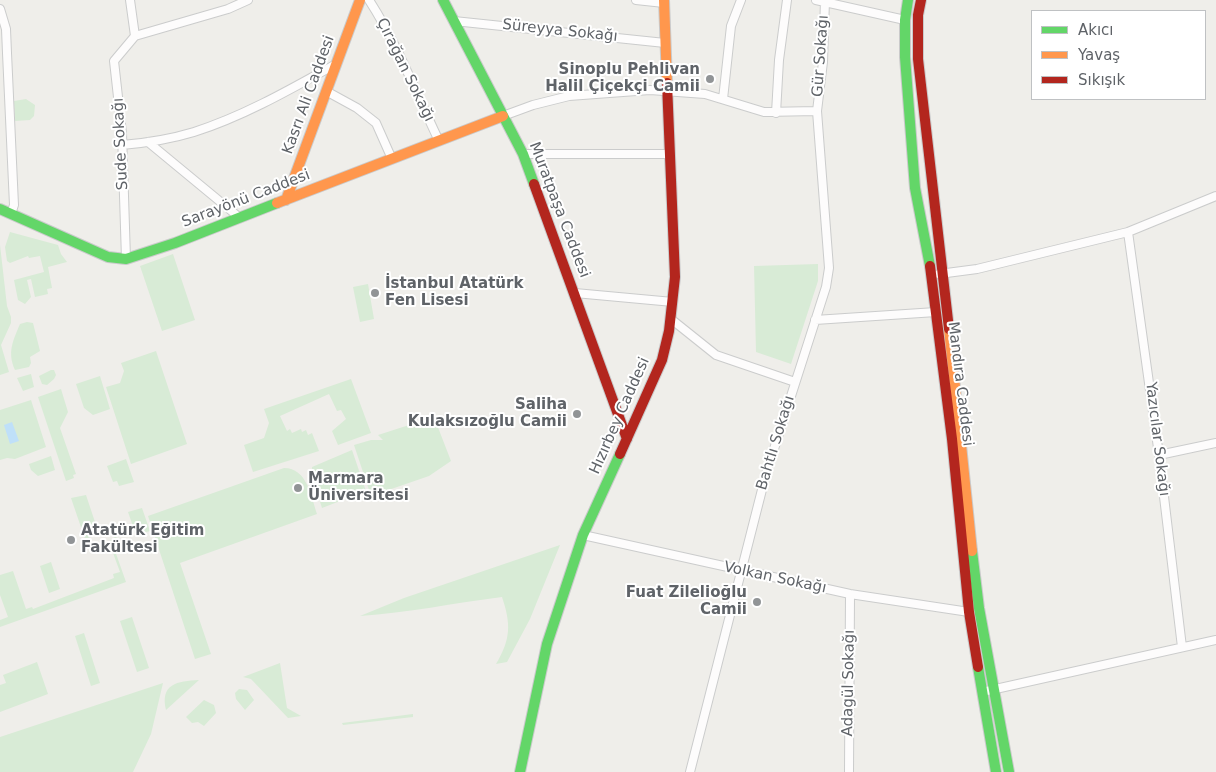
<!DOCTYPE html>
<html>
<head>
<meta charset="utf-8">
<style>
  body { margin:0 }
  #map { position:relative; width:1216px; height:772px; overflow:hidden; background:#efeeea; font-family:"DejaVu Sans",sans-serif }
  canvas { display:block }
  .legend { position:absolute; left:1031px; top:10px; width:175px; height:90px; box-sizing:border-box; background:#fff; border:1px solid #bfc1c3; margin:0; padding:6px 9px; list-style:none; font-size:15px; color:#5f6368 }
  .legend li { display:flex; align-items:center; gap:10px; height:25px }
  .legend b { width:25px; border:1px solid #bfc1c3 }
</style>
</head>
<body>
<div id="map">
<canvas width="1216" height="772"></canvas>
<ul class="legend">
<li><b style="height:6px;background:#63d668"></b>Akıcı</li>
<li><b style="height:6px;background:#ff974d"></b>Yavaş</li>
<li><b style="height:6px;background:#b3261e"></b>Sıkışık</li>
</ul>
</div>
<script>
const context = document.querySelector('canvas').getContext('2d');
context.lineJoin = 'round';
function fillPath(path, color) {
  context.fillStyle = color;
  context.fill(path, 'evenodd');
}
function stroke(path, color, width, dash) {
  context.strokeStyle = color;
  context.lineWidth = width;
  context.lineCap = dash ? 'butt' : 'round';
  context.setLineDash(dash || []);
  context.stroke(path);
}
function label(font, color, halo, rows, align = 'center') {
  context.font = font + ' "DejaVu Sans",sans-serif';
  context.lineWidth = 4;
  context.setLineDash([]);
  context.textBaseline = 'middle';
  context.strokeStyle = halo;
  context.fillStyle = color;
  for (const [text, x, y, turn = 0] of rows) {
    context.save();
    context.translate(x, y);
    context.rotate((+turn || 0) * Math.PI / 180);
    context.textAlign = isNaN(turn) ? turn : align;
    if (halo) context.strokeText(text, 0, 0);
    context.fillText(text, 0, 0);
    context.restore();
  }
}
const green = new Path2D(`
  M26,99L35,105L34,116L30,120L15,121L14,101Z
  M10,232L58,245L61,254L67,262L48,267L52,288L47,289L48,294L35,297L31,279L27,280L31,297L25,304L18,300L14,280L44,272L40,256L29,258L28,256L10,263L7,261L5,247Z
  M0,245L7,306L11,317V323L1,345L9,372L0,375Z
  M173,254L195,320L162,331L140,266Z
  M818,264V281L791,364L756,352L754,266Z
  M368,284L374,319L360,322L353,287Z
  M27,322L33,323L40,351L30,357L31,363L29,367L15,370C7,352 13,341 20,324Z
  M156,351L187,444L131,464L106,387L120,383L124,371L121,363Z
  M51,370H54L56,375L54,379L47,385L42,384L39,376Z
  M31,374L34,387L23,391L17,378Z
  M100,376L110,409L93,415L84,408L76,384Z
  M351,379L371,433L338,445L332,431L346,419L341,410L337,411L329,394L280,416L287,431L290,429L292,433L301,429L302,432L306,430L308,435L312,433L319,451L253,472L244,445L264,438L269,423L264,409Z
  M61,389L68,412L60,428L76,474L73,475L74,478L66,481L38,397Z
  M31,400L46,447L15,459L7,458L0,460V410Z
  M434,417L451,461L429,476L371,496L354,445L371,440H383L378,435Z
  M352,450L366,491L322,508L312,476V467Z
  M51,456L55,470L38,476L31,470L29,464Z
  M126,459L134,482L119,486L117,481L113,482L107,466Z
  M284,468C307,468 311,496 317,514L180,563L211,654L195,659L148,516Z
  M86,495L99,534L85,539L71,498Z
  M142,508L150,531L136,535L128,512Z
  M116,536L119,546L114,548L126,582L0,627V620L8,617L0,595V575L13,571L26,609L32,607L33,609L114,578L113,574L120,572L109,542Z
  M560,545L530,619L507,662L496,664C511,639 511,624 502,597C454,603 407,613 360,616L404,598Z
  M51,562L60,589L49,593L40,566Z
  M132,617L149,668L137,672L120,621Z
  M84,633L100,683L91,686L75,636Z
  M37,662L48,694L0,712V685L6,683L3,675Z
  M280,663L287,708L301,716L288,718L251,679L243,677Z
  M199,680L166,710C160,684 177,681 199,680Z
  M163,683L151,734L133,772H0V737Z
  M239,689L247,690L254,700L245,710L236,699L235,693Z
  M204,700L214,705L216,713L204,726L198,722L192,723L186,717Z
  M413,714V717L343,725L342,723Z`);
const water = new Path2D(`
  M12,422L19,441L10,444L4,425Z`);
const street = new Path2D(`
  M130,0L135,36
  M369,0C398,45 416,93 439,141
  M636,0L664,3
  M816,0L905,20
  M0,9L6,29L7,53L14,205L11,214
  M454,21L665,43
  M135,36L228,9L248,0
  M326,91L357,108L376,123L392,159
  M723,99L731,26L741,0
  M776,113L779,60L787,0
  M503,116L533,105L569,96L650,90L705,94L764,112L817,111
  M148,142L240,218
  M122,145C146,143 171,139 194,132C244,116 291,89 336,64
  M523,154H670
  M1128,232L1159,455L1182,647
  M126,259L122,133L114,61L135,36
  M939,274L977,269L1128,232L1216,196
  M575,293L673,302
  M671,319L716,355L795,382
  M815,320L936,312
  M1159,455L1216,443
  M583,535L850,594L969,612
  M982,692L1216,640
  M690,772L766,474L826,287L829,268L817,111L823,62L825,0
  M849,772L850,594`);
const fast = new Path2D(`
  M443,0L523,154L534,184
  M908,0L905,20V57L915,188L930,266
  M0,209L108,257L126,259L175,243L277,203
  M972,551L979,608L1009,772
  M978,667L996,772
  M520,772L547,644L583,535L620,454`);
const slow = new Path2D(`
  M664,0L667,83
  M286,200L360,0
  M277,203L503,116
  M949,329L972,551`);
const jam = new Path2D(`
  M921,0L918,15V59L949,329
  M534,184L627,439
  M930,266L952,439L969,612L978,667
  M620,454L662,360L669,331L675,277L667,83`);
const markers = [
  [710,79,5,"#919496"],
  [375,293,5,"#919496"],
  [577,414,5,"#919496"],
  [298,488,5,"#919496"],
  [71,540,5,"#919496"],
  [757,602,5,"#919496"]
];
const streetNames = [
  ["Süreyya Sokağı",560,31,6],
  ["Gür Sokağı",821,56,-86],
  ["Çırağan Sokağı",405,70,64],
  ["Kasrı Ali Caddesi",309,95,-70],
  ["Sude Sokağı",121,144,-93],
  ["Sarayönü Caddesi",246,199,-21],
  ["Muratpaşa Caddesi",559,210,69],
  ["Mandıra Caddesi",960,384,83],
  ["Hızırbey Caddesi",620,416,-66],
  ["Yazıcılar Sokağı",1157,439,83],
  ["Bahtlı Sokağı",776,443,-73],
  ["Volkan Sokağı",775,578,12],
  ["Adagül Sokağı",849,683,-89]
];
const poiNames = [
  ["Sinoplu Pehlivan",700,70],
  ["Halil Çiçekçi Camii",700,87],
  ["İstanbul Atatürk",385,284,"left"],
  ["Fen Lisesi",385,301,"left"],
  ["Saliha",567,405],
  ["Kulaksızoğlu Camii",567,422],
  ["Marmara",308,479,"left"],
  ["Üniversitesi",308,496,"left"],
  ["Atatürk Eğitim",81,531,"left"],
  ["Fakültesi",81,548,"left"],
  ["Fuat Zilelioğlu",747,593],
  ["Camii",747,610]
];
fillPath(green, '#d8ebd6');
fillPath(water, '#bfe0f9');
stroke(street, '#cbcccc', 10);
stroke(fast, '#cacacb', 12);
stroke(slow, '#cacacb', 12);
stroke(jam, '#cacacb', 12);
stroke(street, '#fdfcfc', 8);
stroke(fast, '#63d668', 10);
stroke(slow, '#ff974d', 10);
stroke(jam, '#b3261e', 10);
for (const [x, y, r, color] of markers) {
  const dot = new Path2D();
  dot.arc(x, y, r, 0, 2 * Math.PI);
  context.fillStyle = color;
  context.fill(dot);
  stroke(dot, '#fff', 2);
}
label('15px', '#5f6368', '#fff', streetNames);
label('bold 15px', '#5f6368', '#fff', poiNames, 'right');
</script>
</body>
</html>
